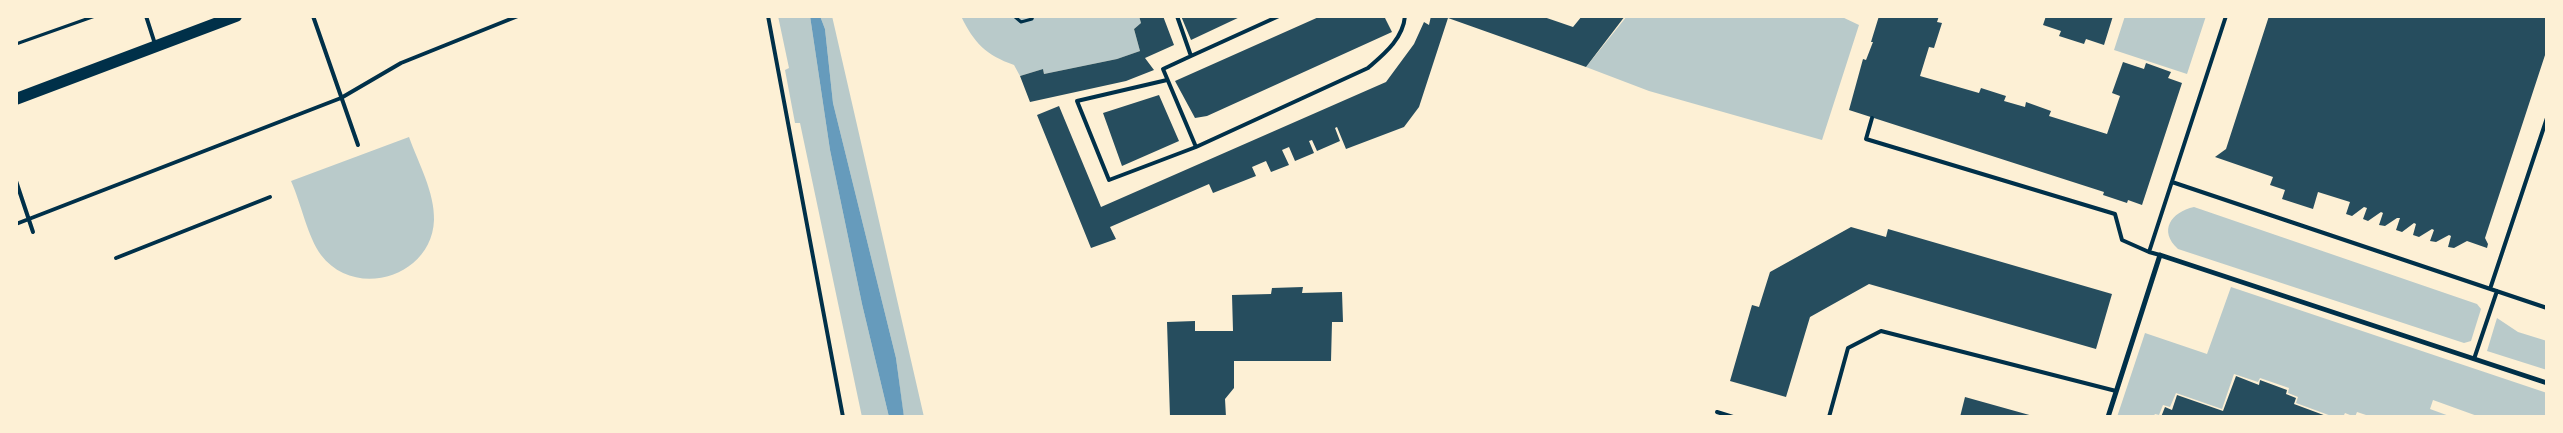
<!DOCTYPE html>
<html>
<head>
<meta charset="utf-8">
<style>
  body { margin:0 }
  #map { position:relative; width:2563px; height:433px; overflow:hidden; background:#fdf0d5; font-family:Montserrat,sans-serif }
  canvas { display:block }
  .frame { position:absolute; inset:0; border:18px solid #fdf0d5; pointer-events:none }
</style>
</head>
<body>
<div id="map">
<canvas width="2563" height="433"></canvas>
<div class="frame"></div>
</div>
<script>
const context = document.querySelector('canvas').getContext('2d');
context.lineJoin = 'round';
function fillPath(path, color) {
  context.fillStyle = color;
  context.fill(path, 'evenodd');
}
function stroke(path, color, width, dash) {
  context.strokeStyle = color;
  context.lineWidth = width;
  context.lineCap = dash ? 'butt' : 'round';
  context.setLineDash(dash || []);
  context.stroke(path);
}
const green = new Path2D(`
  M778,16H810L830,150L862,304L889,417H862L800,123H795L785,70L789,68Z
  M820,16H832L924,417H904L903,411L896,358L833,103L825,29Z
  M961,16H1139L1141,23L1134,29L1140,51L1117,59L1044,74L1043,69L1020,76L1014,65C986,55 974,43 961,16Z
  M1627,16H1840L1859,25L1822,140L1649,91L1586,67Z
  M2125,16H2206L2187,74L2114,50Z
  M409,137C418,162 435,193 434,220C432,277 355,300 321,255C308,238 301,203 291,181Z
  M2194,207L2477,304L2481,309L2471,341L2464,343L2178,249C2158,231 2171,212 2194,207Z
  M2231,287L2547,393V417H2480L2433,400L2430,409L2452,417H2372L2357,412L2355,417L2345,413L2343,417H2334L2296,403L2298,397L2288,393L2289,388L2260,378L2258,382L2234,374L2222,409L2176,393L2170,407L2163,405L2159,415L2155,414L2153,417H2117L2145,333L2207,354Z
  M2497,318L2518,332L2547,341V370L2487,351Z`);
const water = new Path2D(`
  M810,16H820L825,29L833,103L896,358L904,417H889L862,304L830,150Z`);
const building = new Path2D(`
  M1139,16H1163L1174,45L1145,58L1154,70L1126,81L1030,102L1020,76L1043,69L1044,74L1117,59L1140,51L1134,29L1141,23Z
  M1181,16H1242L1191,40Z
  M1321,16H1384L1392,32L1207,116L1195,118L1175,81Z
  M1431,16H1541L1573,27L1582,16H1625L1586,67L1448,18L1419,107L1404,127L1346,149L1337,127L1335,128L1340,141L1317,151L1312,140L1309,141L1314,153L1295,161L1289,147L1282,150L1289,165L1271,172L1266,161L1252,167L1256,176L1213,193L1209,184L1110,227L1116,239L1091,248L1037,115L1059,106L1101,207L1386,82L1414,44L1424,22L1429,25Z
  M1879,16H1939L1937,22L1942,23L1934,48L1929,47L1920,76L1979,93L1981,88L2006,96L2004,101L2025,107L2026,102L2051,111L2049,116L2107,134L2120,96L2112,93L2123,62L2144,69L2146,63L2171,72L2168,78L2182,83L2142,205L2128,200L2127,203L2103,195L2104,192L1849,110L1863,59L1866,60L1873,42H1871Z
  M2046,16H2113L2104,45L2086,39L2084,44L2059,36L2061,31L2043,25Z
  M2269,16H2547V49L2485,238L2488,244L2487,248L2467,241L2454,248L2448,247L2451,236L2449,235L2436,242L2430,241L2434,230L2432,229L2419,237L2413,235L2416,224L2414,223L2402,232L2396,230L2400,218H2397L2385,226L2379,225L2383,213L2381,212L2368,221L2363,219L2367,208L2364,207L2352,216L2346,214L2350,202L2318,192L2313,209L2282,199L2285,190L2270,185L2273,177L2215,157L2226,149Z
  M1159,95L1179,141L1122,166L1103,113Z
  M1851,227L1886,237L1888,229L2112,294L2096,349L1869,284L1810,317L1786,397L1730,381L1752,305L1759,307L1770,272Z
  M1303,287L1302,293L1342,292L1343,322H1332L1331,361H1234V388L1225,399L1226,417H1170L1167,322L1195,321V331H1233L1232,295L1271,294L1272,288Z
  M2236,376L2259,385L2260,380L2287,390L2286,394L2296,398L2294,404L2329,417H2161L2165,407L2172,410L2177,395L2223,411Z
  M1965,397L2033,416V417H1960Z`);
const path = new Path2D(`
  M1014,16L1021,22L1032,19L1033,16
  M16,44L95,16`);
const service = new Path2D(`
  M146,16L155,44
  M313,16L358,145
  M768,16L843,417
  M1177,16L1191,56L1163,69L1196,147
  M1191,56L1279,16
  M1167,80L1077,101L1109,180L1196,147L1368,68C1384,54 1403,39 1405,16
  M1872,118L1866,139L2115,214L2122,240L2149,252
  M16,181L33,232
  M2172,182L2547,308
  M16,224L341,98L401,63L518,16
  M2160,255L2149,252L2226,16
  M116,258L270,197
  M2490,289L2547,118
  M2474,359L2497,291
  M1717,412L1733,417
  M1829,417L1848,348L1881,331L2116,391`);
const minor = new Path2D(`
  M2108,417L2160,255L2547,383`);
const primary = new Path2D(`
  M16,99L236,16`);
fillPath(green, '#b9caca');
fillPath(water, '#669bbc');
fillPath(building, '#264d5e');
stroke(path, '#003049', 3);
stroke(service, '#003049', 4);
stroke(minor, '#003049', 5);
stroke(primary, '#003049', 12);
</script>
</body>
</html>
